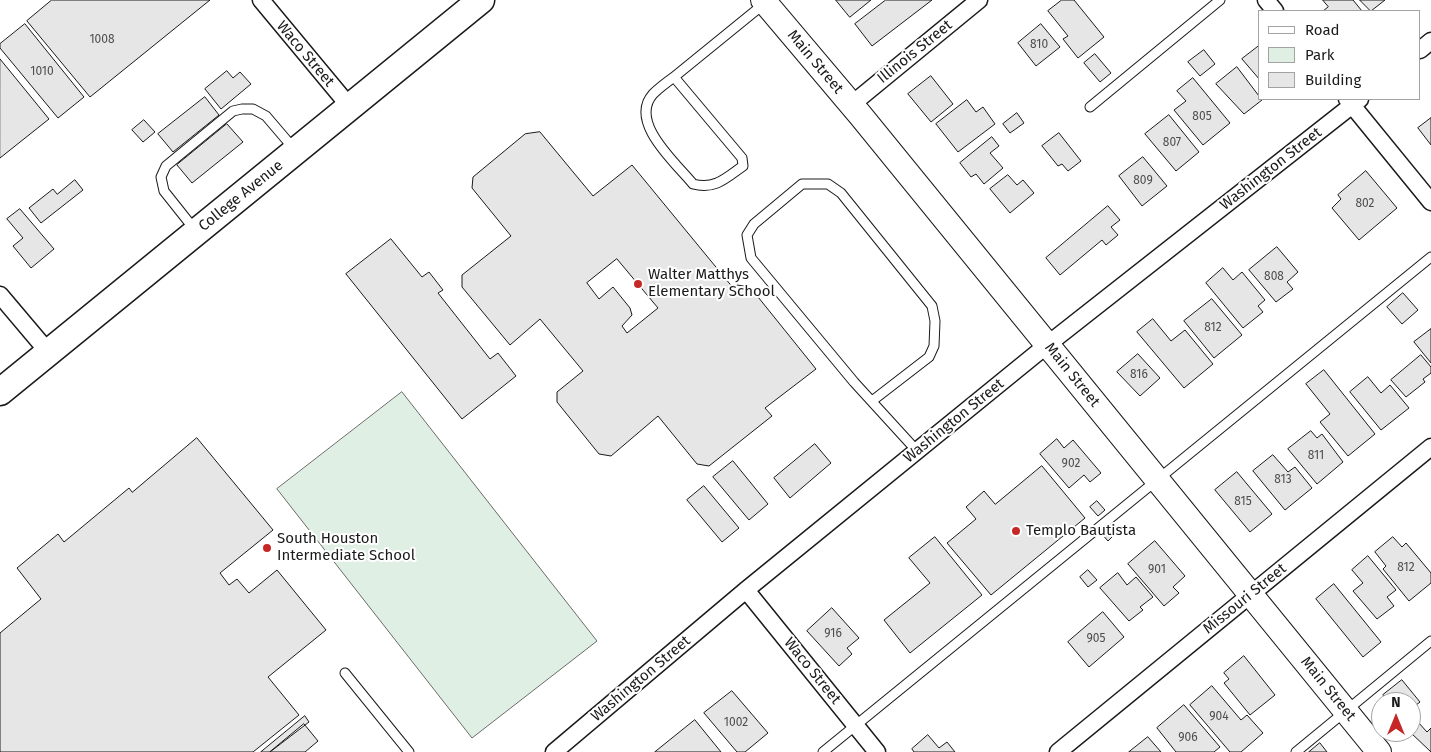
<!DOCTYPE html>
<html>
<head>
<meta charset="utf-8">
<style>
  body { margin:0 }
  #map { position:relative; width:1431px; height:752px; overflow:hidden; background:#fff; font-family:"Fira Sans",sans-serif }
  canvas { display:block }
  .legend { position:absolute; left:1258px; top:10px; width:162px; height:90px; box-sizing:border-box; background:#fff; border:1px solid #a3a3a3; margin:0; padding:6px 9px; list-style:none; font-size:15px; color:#1a1a1a }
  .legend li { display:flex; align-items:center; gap:10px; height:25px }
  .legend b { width:25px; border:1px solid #a3a3a3 }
  .north { position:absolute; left:1371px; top:692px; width:50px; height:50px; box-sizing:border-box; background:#fff; border:1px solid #a3a3a3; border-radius:50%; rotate:0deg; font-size:14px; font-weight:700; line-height:20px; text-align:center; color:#1a1a1a }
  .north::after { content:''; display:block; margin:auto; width:18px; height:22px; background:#c62828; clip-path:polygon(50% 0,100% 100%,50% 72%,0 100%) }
</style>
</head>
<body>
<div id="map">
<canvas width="1431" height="752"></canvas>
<ul class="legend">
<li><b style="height:6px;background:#fff"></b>Road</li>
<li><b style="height:14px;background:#e0efe3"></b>Park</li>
<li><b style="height:14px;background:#e6e6e6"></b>Building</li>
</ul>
<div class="north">N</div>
</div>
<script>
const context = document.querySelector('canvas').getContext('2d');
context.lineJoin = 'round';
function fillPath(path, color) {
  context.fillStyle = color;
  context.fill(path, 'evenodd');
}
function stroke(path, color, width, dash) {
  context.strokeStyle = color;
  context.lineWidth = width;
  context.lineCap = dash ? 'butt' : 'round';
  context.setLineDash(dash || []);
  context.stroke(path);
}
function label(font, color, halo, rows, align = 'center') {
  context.font = font + ' "Fira Sans",sans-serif';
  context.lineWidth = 4;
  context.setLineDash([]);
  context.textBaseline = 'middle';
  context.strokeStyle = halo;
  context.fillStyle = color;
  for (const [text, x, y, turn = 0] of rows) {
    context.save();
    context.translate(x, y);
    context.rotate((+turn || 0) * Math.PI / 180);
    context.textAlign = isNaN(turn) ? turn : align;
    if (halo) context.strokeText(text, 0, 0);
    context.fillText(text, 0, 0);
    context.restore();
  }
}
const green = new Path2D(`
  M402,392L597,641L472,738L277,489Z`);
const building = new Path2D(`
  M52,0H210L90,97L27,21Z
  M836,0H871L850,17Z
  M886,0H932L872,46L855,24Z
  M1062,0H1074L1104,37L1078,58L1063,39L1068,36L1048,11Z
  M1323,0H1353L1362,11H1323L1328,7Z
  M1360,0H1385L1371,11Z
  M25,24L84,97L58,118L0,48V44Z
  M1041,24L1060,47L1036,66L1018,43Z
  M1260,45V80L1242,59Z
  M1204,50L1215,64L1200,76L1188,62Z
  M1095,54L1111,73L1100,82L1084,63Z
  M0,59L49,119L0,158Z
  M1237,67L1262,100L1244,114L1216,84Z
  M227,71L233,78L240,72L251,84L221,109L205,89Z
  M931,76L953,104L931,122L908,94Z
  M1193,78L1230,123L1203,145L1174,110L1186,101L1177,91Z
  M205,97L219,115L173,152L158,134Z
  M967,100L976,112L983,107L995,124L958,152L936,124Z
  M1017,113L1024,123L1010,133L1003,124Z
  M1169,115L1199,152L1176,171L1145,134Z
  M1431,118V145L1418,128Z
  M144,120L155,132L143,142L132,130Z
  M227,124L243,142L192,183L177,165Z
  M540,132L593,196L632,165L734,289L737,285L750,287L816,369L765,408L772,416L709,466L697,464L658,416L611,456L599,454L557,402V392L583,371L540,319L510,345L462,287V275L511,236L472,188L473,177L525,134ZM617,259L658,308L627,333L622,326L632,315L630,308L613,287L599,299L587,283Z
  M1059,133L1081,161L1068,171L1062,164L1058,166L1042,146Z
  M992,137L999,146L990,153L1003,168L984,184L976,174L971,177L960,163Z
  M1143,157L1167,186L1142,206L1119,176Z
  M1366,171L1397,208L1359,240L1332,208L1341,199L1338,195Z
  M1008,175L1017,185L1023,180L1034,193L1010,213L990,189Z
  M75,180L83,190L41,223L29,208L53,189L57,194Z
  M1108,206L1120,220L1111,227L1118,235L1106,245L1102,240L1060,275L1046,258Z
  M20,209L54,249L31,268L13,246L23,238L7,219Z
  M391,239L422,277L429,272L443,290L438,293L490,359L498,353L516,376L462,419L346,274Z
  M1277,247L1298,272L1287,282L1293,289L1276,302L1249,270Z
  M1223,268L1233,280L1242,272L1265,300L1258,306L1263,312L1243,328L1206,283Z
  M1403,293L1418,310L1402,324L1387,307Z
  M1212,299L1242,335L1214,358L1184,321Z
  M1153,319L1171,341L1185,330L1213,364L1184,388L1137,332Z
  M1431,329V363L1414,342Z
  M1138,354L1160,378L1140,396L1117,372Z
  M1421,355L1431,367V373L1423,379L1425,382L1406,397L1391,380Z
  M1324,370L1375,434L1348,456L1320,422L1330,414L1306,384Z
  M1368,377L1381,393L1390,385L1409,408L1381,430L1350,392Z
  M1311,431L1317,438L1322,434L1343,462L1317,484L1288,449Z
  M197,438L273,530L220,573L229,585L237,579L249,593L277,570L326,630L268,677L299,715L253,752H0V633L41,599L17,568L58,534L64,542L129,488L132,492Z
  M1057,439L1064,448L1073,440L1101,473L1090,482L1084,475L1069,488L1040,454Z
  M815,444L831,463L790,498L774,478Z
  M1273,455L1288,472L1295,467L1312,488L1285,510L1253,471Z
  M733,461L768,504L749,520L713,477Z
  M1042,466L1085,518L991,595L947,543L976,519L966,507L984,491L995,504Z
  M1237,472L1272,514L1250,532L1215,490Z
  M704,486L739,528L722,542L687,500Z
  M1097,501L1105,510L1098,516L1090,507Z
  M1108,527L1115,534L1108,541L1101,533Z
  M935,537L982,595L910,653L884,620L930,583L909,558Z
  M1393,537L1402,547L1406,543L1431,573V583L1409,601L1383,569L1386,566L1375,552Z
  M1155,541L1185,576L1173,587L1179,593L1164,606L1128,564Z
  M1368,556L1396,590L1387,597L1394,606L1377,619L1353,591L1363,583L1352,570Z
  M1088,570L1097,580L1088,587L1080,577Z
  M1118,573L1127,585L1136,577L1153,597L1140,607L1143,610L1129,621L1100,588Z
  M1334,584L1381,642L1363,657L1316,599Z
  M832,608L859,638L847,648L852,654L839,666L807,631Z
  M1103,612L1124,637L1089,667L1068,642Z
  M1244,656L1275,695L1250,715L1224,683L1229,679L1224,673Z
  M1402,680L1420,702L1411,709V702H1388L1383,695Z
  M1212,686L1241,720L1247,715L1263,733L1241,752H1230L1190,705Z
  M732,691L768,733L745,752H737L704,713Z
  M1184,705L1220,747L1214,752H1176L1157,728Z
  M305,716L309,722L270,752H261Z
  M695,720L721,752H655Z
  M1418,722L1427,732L1431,728V752L1410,732L1411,728Z
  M304,724L318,741L305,752H270Z
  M928,735L939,748L947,742L955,752H914L912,749Z
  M1148,737L1161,752H1129Z
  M1320,743L1327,752H1309Z`);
const lane = new Path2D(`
  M674,77L742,158L743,166C726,178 715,190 693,184C676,163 628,122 653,94C659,88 667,82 674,77Z
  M674,77L765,3
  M1090,107L1220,0
  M195,230L164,191L161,177L166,166L233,111L242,109H253L266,116L295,150
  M872,401L929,357L934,346L935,321L932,306L841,193L828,184H802L754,224L747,235L751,258L854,382L917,451
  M345,673L409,752
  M823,752L1431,257
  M1296,752L1431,641`);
const street = new Path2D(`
  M261,0L350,107
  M1266,0L1275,11
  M1420,50L1431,41
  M1347,99L1431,202
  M851,105L979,0
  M0,295L49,353
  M746,590L877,752
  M554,752L746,590L1047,345L1360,99
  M1058,752L1431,447`);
const secondary = new Path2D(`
  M763,0L861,116L1379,752`);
const primary = new Path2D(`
  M0,392L481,0`);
const markers = [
  [638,284,5,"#c62828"],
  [1016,531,5,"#c62828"],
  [267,548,5,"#c62828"]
];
const numberNames = [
  ["1008",102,40],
  ["810",1039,45],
  ["1010",42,72],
  ["805",1202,117],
  ["807",1172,143],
  ["809",1143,181],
  ["802",1365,204],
  ["808",1274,277],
  ["812",1213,328],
  ["816",1139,375],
  ["811",1316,456],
  ["902",1071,464],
  ["813",1283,480],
  ["815",1243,502],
  ["812",1406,568],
  ["901",1157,570],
  ["916",833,634],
  ["905",1096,639],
  ["904",1219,717],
  ["1002",736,723],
  ["906",1188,738]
];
const streetNames = [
  ["Illinois Street",915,52,-39],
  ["Waco Street",305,54,50],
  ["Main Street",815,62,50],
  ["Washington Street",1271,169,-38],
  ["College Avenue",241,196,-39],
  ["Main Street",1072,375,51],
  ["Washington Street",954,421,-39],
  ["Missouri Street",1245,599,-39],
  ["Waco Street",812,671,51],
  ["Washington Street",641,679,-40],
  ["Main Street",1328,689,51]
];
const poiNames = [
  ["Walter Matthys",648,275],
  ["Elementary School",648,292],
  ["Templo Bautista",1026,531],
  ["South Houston",277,539],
  ["Intermediate School",277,556]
];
fillPath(green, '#e0efe3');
stroke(green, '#6a6a6a', 1);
fillPath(building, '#e6e6e6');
stroke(building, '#1a1a1a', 1);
stroke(lane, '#1a1a1a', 11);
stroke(street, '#1a1a1a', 19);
stroke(secondary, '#1a1a1a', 26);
stroke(primary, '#1a1a1a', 29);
stroke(lane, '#fff', 9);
stroke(street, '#fff', 16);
stroke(secondary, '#fff', 24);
stroke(primary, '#fff', 26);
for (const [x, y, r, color] of markers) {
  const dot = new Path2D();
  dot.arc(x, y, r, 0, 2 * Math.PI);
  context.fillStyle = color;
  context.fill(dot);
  stroke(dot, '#fff', 2);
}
label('12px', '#4d4d4d', null, numberNames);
label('15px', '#1a1a1a', '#fff', streetNames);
label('15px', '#1a1a1a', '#fff', poiNames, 'left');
</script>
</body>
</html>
